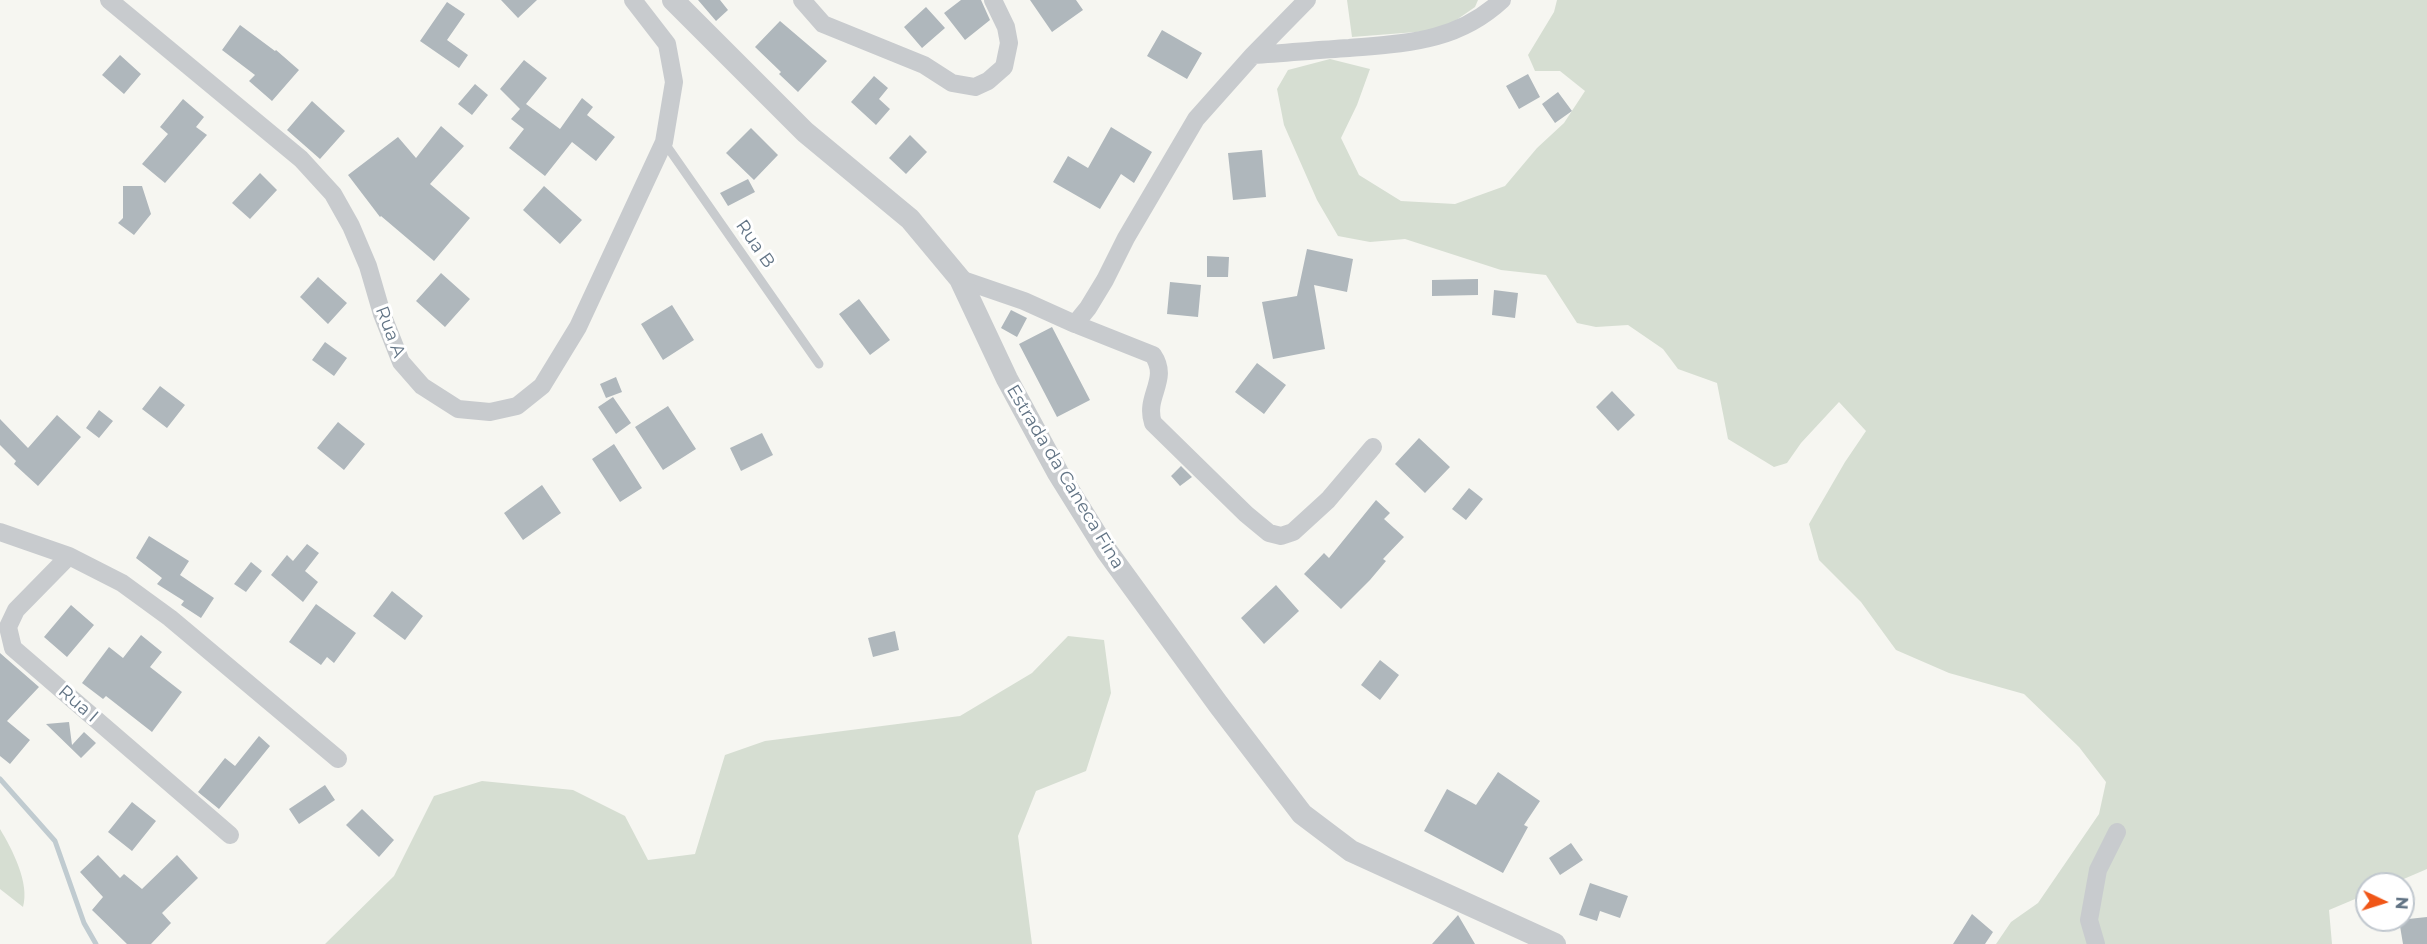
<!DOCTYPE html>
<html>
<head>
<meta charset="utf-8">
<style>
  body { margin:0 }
  #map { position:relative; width:2427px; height:944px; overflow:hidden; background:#f6f6f1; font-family:Montserrat,sans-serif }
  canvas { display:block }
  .north { position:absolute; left:2355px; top:872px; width:60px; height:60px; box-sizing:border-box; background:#fff; border:2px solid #c0c7ce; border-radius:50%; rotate:94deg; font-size:16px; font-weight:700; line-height:24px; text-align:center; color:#627485 }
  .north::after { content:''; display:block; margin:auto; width:21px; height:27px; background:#f05617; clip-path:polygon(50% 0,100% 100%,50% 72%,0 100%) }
</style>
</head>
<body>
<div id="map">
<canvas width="2427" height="944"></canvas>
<div class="north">N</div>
</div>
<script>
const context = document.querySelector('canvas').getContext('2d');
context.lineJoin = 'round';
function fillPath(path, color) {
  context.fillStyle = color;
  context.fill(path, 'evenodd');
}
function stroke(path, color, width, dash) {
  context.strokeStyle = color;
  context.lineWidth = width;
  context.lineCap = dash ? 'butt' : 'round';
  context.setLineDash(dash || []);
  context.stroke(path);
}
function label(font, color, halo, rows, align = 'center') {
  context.font = font + ' Montserrat,sans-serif';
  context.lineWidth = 6;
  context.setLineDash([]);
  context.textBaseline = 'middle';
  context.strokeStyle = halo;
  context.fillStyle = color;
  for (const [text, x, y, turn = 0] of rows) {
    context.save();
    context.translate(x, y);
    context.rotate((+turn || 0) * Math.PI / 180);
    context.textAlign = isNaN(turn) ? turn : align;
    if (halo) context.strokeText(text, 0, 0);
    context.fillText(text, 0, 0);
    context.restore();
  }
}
const green = new Path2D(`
  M1347,0H1478L1475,7L1442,30L1352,37Z
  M1557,0H2427V869L2392,884H2367V894L2329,910L2332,944H1996L2011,922L2038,903L2099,814L2106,782L2079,747L2024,694L1949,673L1896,650L1861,602L1819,560L1809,524L1845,462L1866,431L1839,402L1801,443L1787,463L1774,467L1728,439L1717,383L1678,369L1663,349L1628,325L1596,327L1577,323L1546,275L1501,270L1405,239L1370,242L1338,236L1317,200L1284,125L1277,89L1288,70L1330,59L1370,69L1357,105L1341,138L1359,175L1401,201L1455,204L1505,186L1537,148L1564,123L1585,91L1560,71H1535L1528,55L1554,12Z
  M1068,636L1104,640L1111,693L1086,771L1036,791L1018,836L1032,944H325L394,876L434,796L482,781L573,790L625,816L648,860L695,854L725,755L765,741L960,716L1032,673Z
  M0,829C12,849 30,883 23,907L0,889Z`);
const stream = new Path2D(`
  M0,779L55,841L84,923L96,944`);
const building = new Path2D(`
  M501,0H537L518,18Z
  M698,0H720L728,10L716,21Z
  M961,0H981L990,20L965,40L944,13Z
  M1030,0H1076L1083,10L1052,32Z
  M447,2L465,14L447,40L468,55L459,68L420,41Z
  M926,7L945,28L922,48L904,27Z
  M780,21L827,61L798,92L779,74L781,72L755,47Z
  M240,25L275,51L276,50L299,70L272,101L249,81L255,75L222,50Z
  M1162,30L1202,53L1187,79L1147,56Z
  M120,55L141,74L124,94L102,75Z
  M524,60L547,78L526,104L560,129L582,98L593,107L587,115L615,137L596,161L572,142L545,176L509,148L524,129L511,119L520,109L500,89Z
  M1528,74L1540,97L1519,109L1506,86Z
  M874,76L888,88L879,99L890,109L876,125L851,102Z
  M475,84L488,95L472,115L458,104Z
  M1558,92L1572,111L1555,123L1542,104Z
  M183,99L204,117L196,127L207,135L165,183L142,164L168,134L160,127Z
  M312,101L345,131L320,159L287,130Z
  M441,126L464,146L430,184L470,218L434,261L381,216L380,217L348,175L398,137L416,158Z
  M1111,127L1152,152L1134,183L1121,174L1100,209L1053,182L1068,156L1088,168Z
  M751,128L778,155L754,180L726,153Z
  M910,135L927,152L906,174L889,158Z
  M1262,150L1266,197L1233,200L1228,153Z
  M260,173L277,190L250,219L232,203Z
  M748,179L755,192L728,206L720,193Z
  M123,186H142L151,214L134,235L118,223L123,218Z
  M544,186L582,220L560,244L523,210Z
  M1307,249L1353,259L1347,292L1314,285L1325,349L1273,359L1262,302L1297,296Z
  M1207,256L1229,257L1228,277H1207Z
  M441,273L470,299L445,327L416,301Z
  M318,277L347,303L328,324L300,297Z
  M1478,279V295L1432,296V280Z
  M1170,282L1201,285L1198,317L1167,314Z
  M1494,290L1518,293L1515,318L1492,315Z
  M859,299L890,340L870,355L839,314Z
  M672,305L694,340L663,360L641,324Z
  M1011,310L1027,318L1017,337L1001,328Z
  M1052,327L1090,400L1057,417L1019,344Z
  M325,342L347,358L334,376L312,360Z
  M1257,363L1286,385L1264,414L1235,392Z
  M616,377L622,392L606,398L600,384Z
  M160,386L185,405L167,428L142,409Z
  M1612,391L1635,415L1618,431L1596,407Z
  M613,397L631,423L616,434L598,407Z
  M668,406L696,449L663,470L635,427Z
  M99,410L113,421L99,438L86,428Z
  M57,415L81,437L38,486L14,464L16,461L0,445V419L28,448Z
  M338,422L365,444L344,470L317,448Z
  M762,433L773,455L741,471L730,448Z
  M1419,438L1450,467L1425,493L1395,464Z
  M614,444L642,488L620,502L592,459Z
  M1181,466L1192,477L1180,486L1171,476Z
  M542,485L561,513L523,540L504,513Z
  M1469,488L1483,499L1466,520L1452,509Z
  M1376,500L1390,513L1384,519L1404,537L1383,559L1386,561L1370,580L1341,609L1304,574L1324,553L1329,558Z
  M149,536L189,561L180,575L214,598L201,618L181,605L184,601L157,584L162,578L136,558Z
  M307,544L319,553L305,571L318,582L303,602L271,575L287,555L293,561Z
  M251,562L262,571L246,592L234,584Z
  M1276,585L1299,611L1264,644L1241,618Z
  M392,591L423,616L405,640L373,616Z
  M316,604L356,633L334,663L327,657L321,665L289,642Z
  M71,605L94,625L67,657L44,637Z
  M895,631L899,650L873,657L868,638Z
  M141,635L162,652L150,667L182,692L152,732L106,696L103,699L82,683L109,647L123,658Z
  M0,653L39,687L7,721L30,740L10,764L0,756Z
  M1380,660L1399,675L1380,700L1361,685Z
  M69,722L72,745L84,732L96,743L81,758L46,724Z
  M259,736L270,746L219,809L198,792L225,758L235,766Z
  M1498,772L1540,801L1524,825L1528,827L1503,873L1424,831L1447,789L1476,805Z
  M325,785L335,800L299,824L289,809Z
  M132,802L156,821L132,851L108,832Z
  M362,809L394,840L379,857L346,825Z
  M1571,843L1583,860L1560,875L1549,858Z
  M98,855L120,878L124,874L142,889L177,855L198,878L162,913L171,923L151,944H127L92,910L103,897L80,872Z
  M1590,883L1628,896L1620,918L1600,911L1597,921L1579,915Z
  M1972,914L1993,932L1985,944H1953Z
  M1458,915L1475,944H1432Z
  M2427,917V944H2403L2399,920Z`);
const service = new Path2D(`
  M664,142L819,364`);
const minor = new Path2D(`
  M109,0L301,159L333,194L351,226L368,266L382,314L401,362L422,386L458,409L490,412L517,406L542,386L578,327L664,142L674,82L667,44L633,0
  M802,0L823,24L924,65L952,83L975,87L988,81L1004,67L1009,43L1006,27L993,0
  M1253,55C1285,53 1317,50 1349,48C1407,43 1457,42 1502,0
  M960,279L1024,301L1075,324L1088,308L1105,280L1126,238L1196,119L1253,55L1307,0
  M1075,324L1153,355C1170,380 1144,396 1153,423L1246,514L1269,533L1281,536L1293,532L1328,500L1373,447
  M0,532L69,556L122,583L170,618L338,759
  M69,556L16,610L8,627L13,648L230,835
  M2096,944L2089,920L2098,870L2117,832`);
const tertiary = new Path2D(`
  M673,0L805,132L910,219L960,279L1007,379L1058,473L1106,550L1218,704L1302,814L1351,851L1555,944`);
const streetNames = [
  ["Rua B",755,244,55],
  ["Rua A",390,332,69],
  ["Estrada da Caneca Fina",1065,477,59],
  ["Rua I",78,704,41]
];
fillPath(green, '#d6ded2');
stroke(stream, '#c0cbd0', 5);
fillPath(building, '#afb7bc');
stroke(service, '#c8cbce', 9);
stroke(minor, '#c8cbce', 18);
stroke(tertiary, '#c8cbce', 22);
label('18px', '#627485', '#fff', streetNames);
</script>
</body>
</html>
